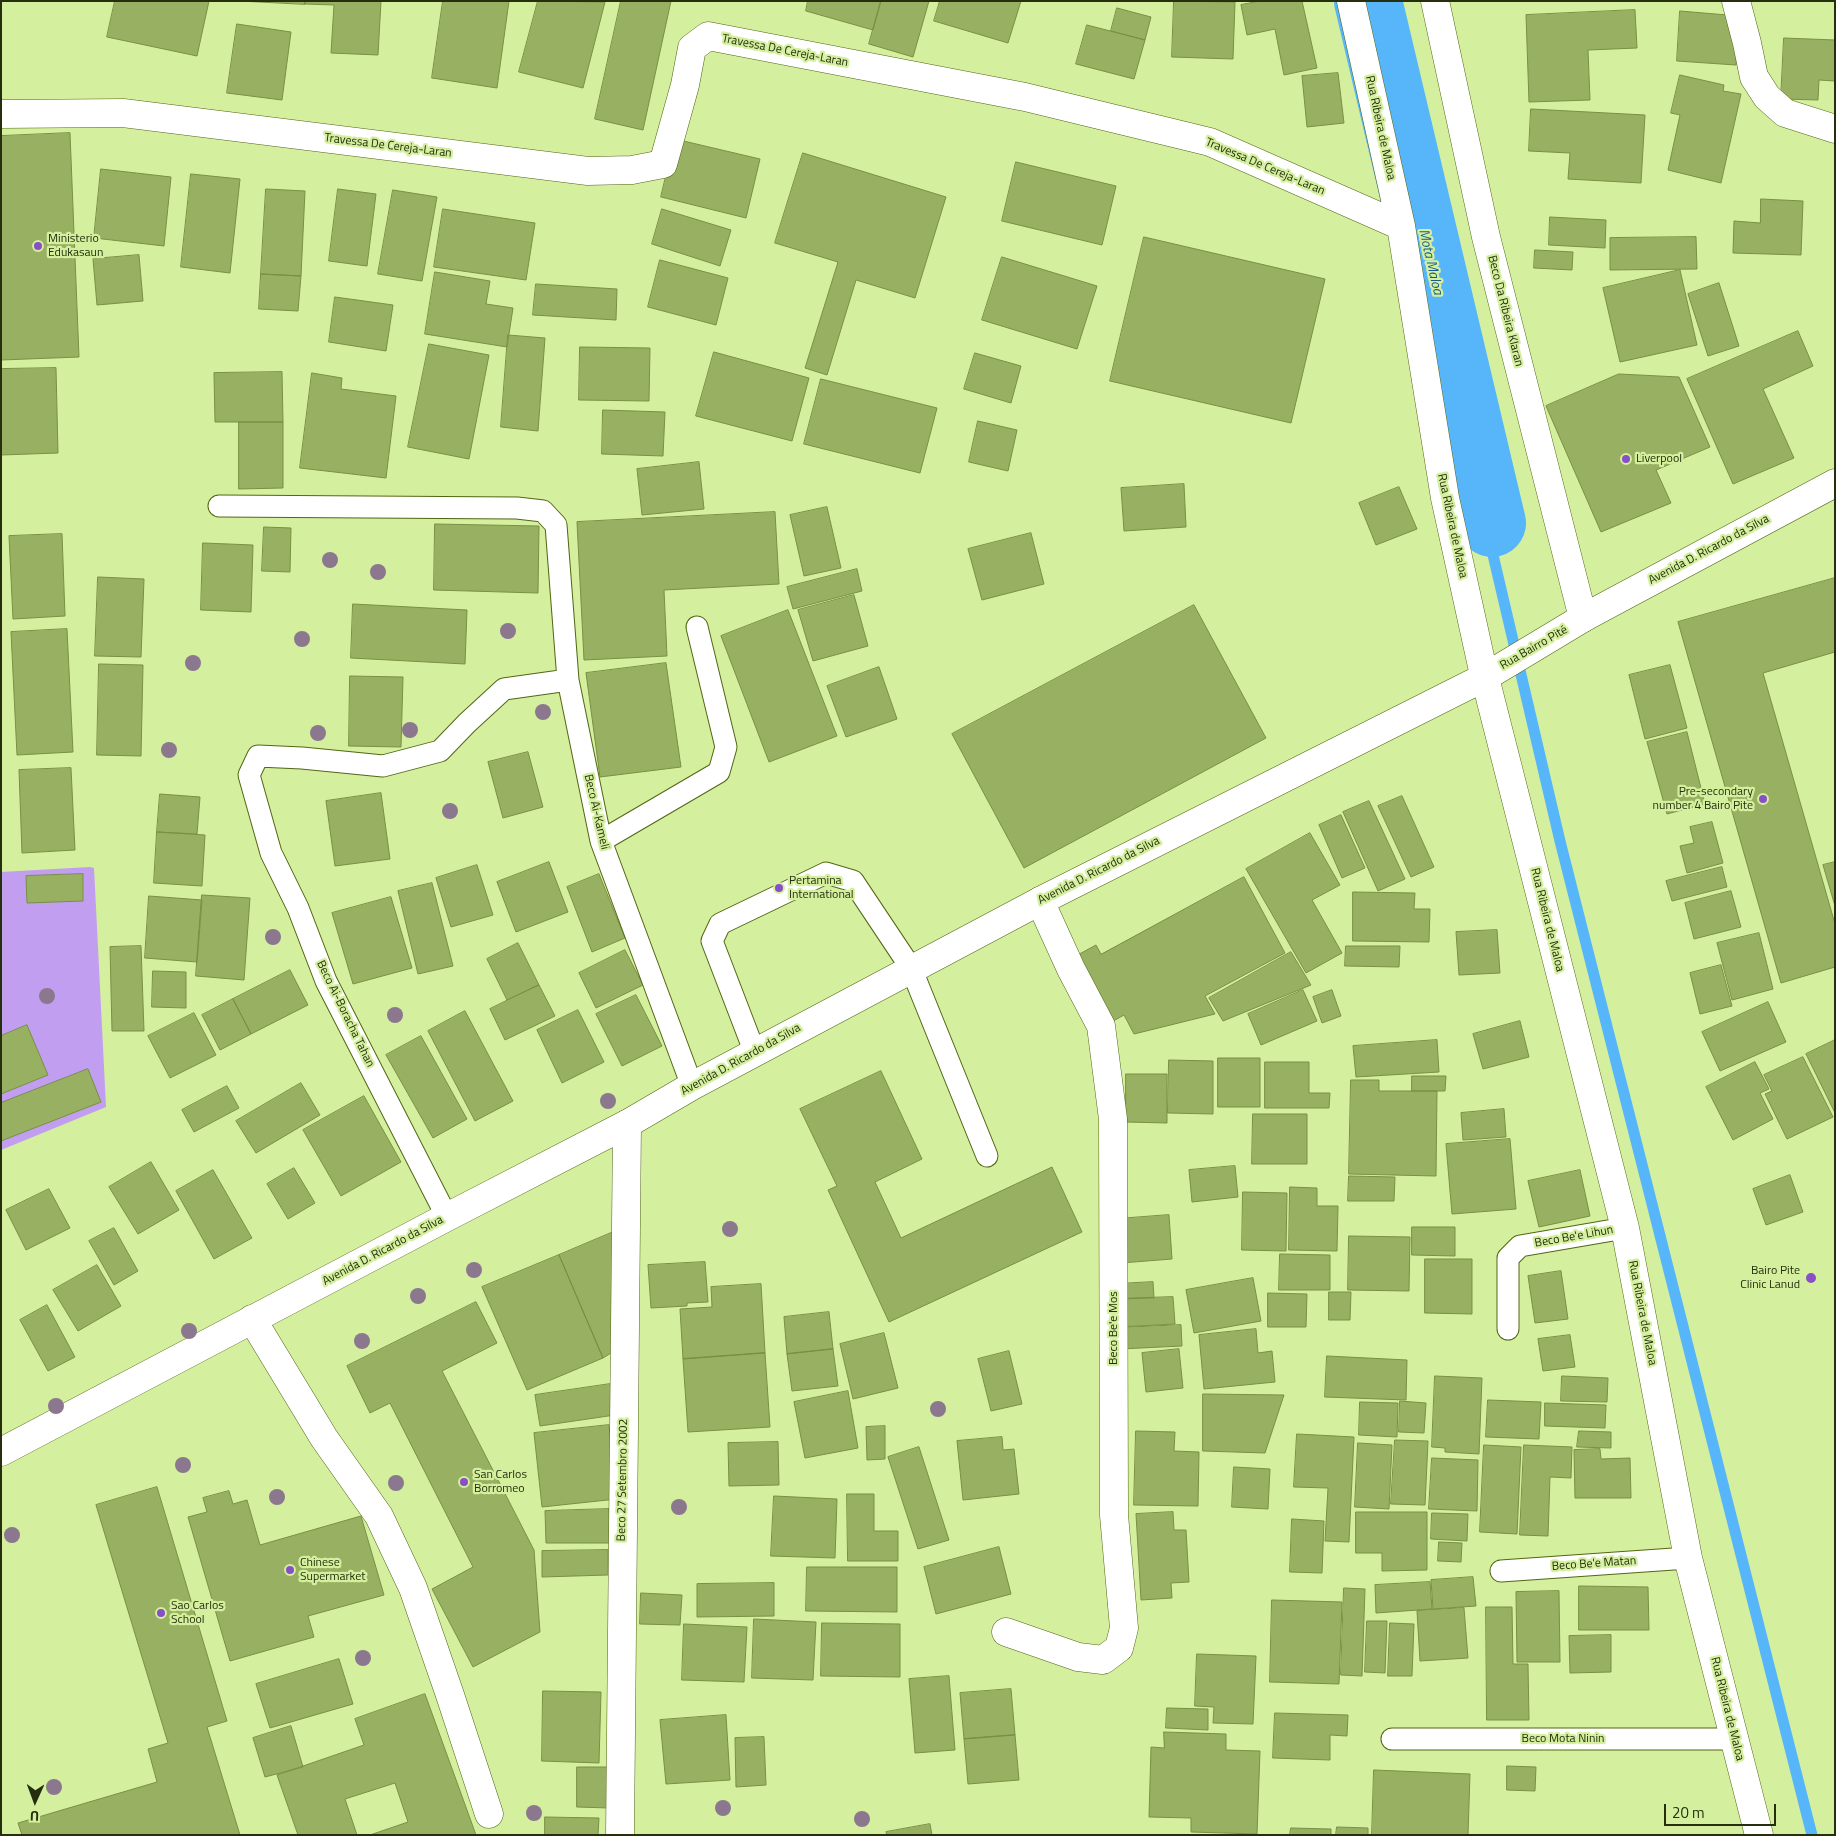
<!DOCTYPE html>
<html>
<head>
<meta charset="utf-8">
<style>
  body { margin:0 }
  #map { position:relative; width:1836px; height:1836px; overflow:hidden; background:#d4ef9e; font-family:"Titillium Web",sans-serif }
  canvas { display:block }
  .frame { position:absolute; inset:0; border:2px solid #252f0e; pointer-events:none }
  .north { position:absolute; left:10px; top:1776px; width:50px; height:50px; -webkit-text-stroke:4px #d4ef9e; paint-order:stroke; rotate:182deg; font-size:14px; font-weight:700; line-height:20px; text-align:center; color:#252f0e }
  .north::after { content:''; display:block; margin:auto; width:18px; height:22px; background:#252f0e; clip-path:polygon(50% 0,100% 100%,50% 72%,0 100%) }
  .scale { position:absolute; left:1664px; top:1804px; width:112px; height:22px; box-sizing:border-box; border:2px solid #252f0e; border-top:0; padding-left:6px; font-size:15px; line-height:18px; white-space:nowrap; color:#252f0e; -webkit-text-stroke:4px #d4ef9e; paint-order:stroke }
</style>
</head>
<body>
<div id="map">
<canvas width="1836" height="1836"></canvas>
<div class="frame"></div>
<div class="north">U</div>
<div class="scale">20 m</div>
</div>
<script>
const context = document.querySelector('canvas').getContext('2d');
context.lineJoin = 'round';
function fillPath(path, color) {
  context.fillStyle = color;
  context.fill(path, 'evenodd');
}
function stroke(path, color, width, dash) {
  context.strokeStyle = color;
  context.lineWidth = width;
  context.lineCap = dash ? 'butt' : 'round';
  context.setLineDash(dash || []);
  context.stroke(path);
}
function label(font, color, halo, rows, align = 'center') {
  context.font = font + ' "Titillium Web",sans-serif';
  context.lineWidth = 4.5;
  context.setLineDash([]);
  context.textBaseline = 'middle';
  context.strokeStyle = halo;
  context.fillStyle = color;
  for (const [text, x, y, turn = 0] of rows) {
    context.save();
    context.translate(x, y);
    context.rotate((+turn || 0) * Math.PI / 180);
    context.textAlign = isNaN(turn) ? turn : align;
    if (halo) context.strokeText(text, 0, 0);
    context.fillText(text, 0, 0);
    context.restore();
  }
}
const green = new Path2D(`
  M90,867L94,868L106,1107L1,1150V872Z`);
const stream = new Path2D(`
  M1390,115L1560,841L1812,1835`);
const river = new Path2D(`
  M1368,1L1492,523`);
const building = new Path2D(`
  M115,1H209L197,56L107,37Z
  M240,1H305V4Z
  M305,1H381L378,55L331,53L334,5L305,4Z
  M443,1H509L497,88L432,78Z
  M538,1L605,2L583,88L519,72Z
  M621,1H671L643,130L595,119Z
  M808,1H881L873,30L806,11Z
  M881,1H929L913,57L869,44Z
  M940,1H1021L1008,43L934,21Z
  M1174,1L1235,2L1233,59L1172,57Z
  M1260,1H1302L1317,68L1284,75L1275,29L1247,35L1241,5Z
  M1117,8L1151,17L1145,40L1111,31Z
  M1635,10L1637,48L1588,50L1590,100L1529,102L1526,15Z
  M1680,11L1739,16L1736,65L1677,61Z
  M237,24L291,32L282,100L227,93Z
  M1087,25L1145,40L1134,79L1076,64Z
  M1784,38L1835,40V81L1819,80L1818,100L1781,99Z
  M1338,73L1344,123L1307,127L1302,76Z
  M1680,75L1724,85L1723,91L1741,94L1721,183L1668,170L1680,115L1671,113Z
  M1531,109L1645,115L1641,183L1568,179L1570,153L1529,151Z
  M70,133L79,357L1,360V136Z
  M675,139L760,159L746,218L661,197Z
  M803,153L946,197L915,298L856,280L827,375L805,368L838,262L775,243Z
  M1016,162L1116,186L1102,245L1002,221Z
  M101,169L171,177L164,246L94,238Z
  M191,174L240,179L230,273L181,267Z
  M266,189L305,191L301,276L261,274Z
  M338,189L376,194L367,266L329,261Z
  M393,190L437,197L422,281L378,274Z
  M1761,199L1803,201L1801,255L1733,253L1734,221L1760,223Z
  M443,209L535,223L526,280L434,267Z
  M662,209L731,230L720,266L652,244Z
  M1550,217L1606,220L1605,248L1549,245Z
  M1144,237L1325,279L1291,423L1110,381Z
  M1696,237L1697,269L1610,270V238Z
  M1535,250L1573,252L1572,270L1534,268Z
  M139,255L143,301L97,305L93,259Z
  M1002,257L1097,286L1077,349L982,320Z
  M660,260L728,278L716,325L648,307Z
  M1680,270L1697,345L1620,362L1603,288Z
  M435,272L490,281L486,304L513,308L507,347L425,334Z
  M261,274L301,276L298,311L259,309Z
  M1719,283L1739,346L1708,356L1688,294Z
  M536,284L617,289L616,320L533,315Z
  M335,297L393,305L386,351L329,342Z
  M1798,331L1813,366L1763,389L1794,458L1733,484L1687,379Z
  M508,335L545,338L538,431L501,427Z
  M429,344L489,355L469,459L408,447Z
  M580,347L650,348L649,401L579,400Z
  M714,352L809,378L792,441L696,416Z
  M975,353L1021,366L1011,403L964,389Z
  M56,368L58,453L1,455V369Z
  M282,372L283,422H215L214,373Z
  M312,373L342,378L341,389L396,396L386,478L300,468Z
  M1619,374L1679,377L1710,447L1656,470L1671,503L1601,532L1546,406Z
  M821,379L937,408L920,473L804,444Z
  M603,410L665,412L663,456L602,454Z
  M978,421L1017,430L1008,471L969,462Z
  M239,422H283V488L239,489Z
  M699,462L704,509L642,515L637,469Z
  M1184,484L1186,527L1124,531L1121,488Z
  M1399,487L1417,529L1376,545L1359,503Z
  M827,507L841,568L804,576L790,515Z
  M775,512L779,584L664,590L667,656L584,660L577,522Z
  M435,524L539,526L538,593L434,590Z
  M264,527L291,528L290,572L262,571Z
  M1031,533L1044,584L982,600L968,549Z
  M62,534L65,616L13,619L9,536Z
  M203,543L253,545L251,612L201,610Z
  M857,569L862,591L793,609L787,587Z
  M98,577L144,579L141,657L95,656Z
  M1835,578V652L1763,673L1835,924V967L1781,983L1678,622Z
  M854,595L868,646L813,661L798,610Z
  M353,604L467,610L465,664L351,658Z
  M1194,605L1266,738L1024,868L952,734Z
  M788,610L837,736L769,762L721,636Z
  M67,629L73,752L17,755L11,632Z
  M666,663L681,767L600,777L586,673Z
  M99,664L143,665L141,756L97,755Z
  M1670,665L1687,728L1645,739L1629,675Z
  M879,667L897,719L846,737L827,686Z
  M350,676L403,677L401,747L349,746Z
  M1687,732L1705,804L1667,814L1647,742Z
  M528,752L543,807L503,818L488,762Z
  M71,768L75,850L22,853L19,770Z
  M381,793L390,859L335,866L326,801Z
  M160,794L200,797L197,834L157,832Z
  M1402,796L1434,867L1411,877L1378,806Z
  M1369,801L1405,879L1378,891L1343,812Z
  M1341,815L1365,868L1342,878L1319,825Z
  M1712,822L1723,863L1687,873L1680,846L1694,843L1690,827Z
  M157,832L205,835L202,886L154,883Z
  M1310,833L1340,885L1312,900L1342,953L1306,973L1246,869Z
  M549,862L568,912L516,932L497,882Z
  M1835,862V906L1823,865Z
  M477,865L493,915L451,927L436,878Z
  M1722,867L1727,887L1672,901L1666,881Z
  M83,874V901L27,903L26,876Z
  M599,874L625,938L592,952L567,887Z
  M1244,877L1285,953L1205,996L1215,1014L1134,1034L1124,1015L1108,1024L1072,958L1096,945L1101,954Z
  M432,883L453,966L418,974L398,891Z
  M1731,891L1741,927L1694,939L1685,903Z
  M1353,892L1415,893L1414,909H1430L1429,942L1353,941Z
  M202,895L250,898L244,980L196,976Z
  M149,896L202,900L197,962L145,958Z
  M391,897L412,968L353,984L332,913Z
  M1497,930L1500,973L1459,975L1456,932Z
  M1759,933L1773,989L1732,1000L1717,943Z
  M518,943L539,985L507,1000L487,959Z
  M141,946L144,1031H112L110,947Z
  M1346,946H1400L1399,967L1345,966Z
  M625,950L643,985L596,1008L579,973Z
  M1291,952L1311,985L1223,1021L1209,998Z
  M1721,965L1732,1006L1700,1014L1690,973Z
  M290,970L308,1005L251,1034L233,999Z
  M153,971L186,972V1008L152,1007Z
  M539,985L555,1016L505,1040L490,1009Z
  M1303,990L1317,1021L1261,1045L1248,1014Z
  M1332,990L1341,1016L1322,1023L1313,997Z
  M636,995L662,1046L622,1066L596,1014Z
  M233,999L251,1034L220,1050L202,1015Z
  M1768,1002L1786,1042L1720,1071L1702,1032Z
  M578,1010L604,1062L562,1083L537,1030Z
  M465,1011L513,1101L475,1121L428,1031Z
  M194,1013L216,1055L170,1078L148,1036Z
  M1520,1021L1529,1057L1483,1069L1473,1034Z
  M27,1025L48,1075L1,1094V1036Z
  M421,1036L467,1119L433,1138L386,1055Z
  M1437,1040L1439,1072L1356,1077L1353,1046Z
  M1835,1040V1113L1806,1054Z
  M1803,1057L1833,1117L1787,1139L1765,1094L1772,1091L1764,1075Z
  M1218,1058H1260V1107H1218Z
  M1169,1060L1213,1061V1114L1168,1113Z
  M1265,1062H1309V1093H1330L1329,1108H1265Z
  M1755,1062L1769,1089L1760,1093L1773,1119L1733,1140L1706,1087Z
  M88,1069L101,1102L1,1141V1103Z
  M881,1071L922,1159L875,1182L901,1238L1052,1167L1082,1232L889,1322L828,1190L837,1186L800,1109Z
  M1126,1074H1167V1123L1126,1122Z
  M1412,1076H1446L1445,1091H1412Z
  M1351,1080H1379V1091H1437L1436,1176L1349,1174Z
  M301,1083L320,1115L256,1153L236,1121Z
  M227,1086L239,1108L194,1132L182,1110Z
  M364,1096L401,1162L341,1196L303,1130Z
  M1504,1109L1506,1137L1463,1140L1461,1113Z
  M1253,1114H1307V1164H1252Z
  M1510,1139L1516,1209L1452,1214L1446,1144Z
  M151,1162L179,1210L138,1234L109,1187Z
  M1235,1166L1238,1197L1192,1202L1189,1170Z
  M294,1168L315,1203L288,1219L267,1184Z
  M213,1170L252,1238L214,1259L176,1191Z
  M1580,1170L1590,1216L1539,1227L1528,1181Z
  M1790,1175L1803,1212L1766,1225L1753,1189Z
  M1349,1176L1395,1177L1394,1201H1348Z
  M1290,1187L1317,1188V1206H1338L1337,1251L1289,1250Z
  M49,1189L70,1228L26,1250L6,1210Z
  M1243,1192L1287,1193L1286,1251L1242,1250Z
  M1169,1215L1172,1259L1121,1263L1117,1219Z
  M1412,1227H1455V1256L1412,1255Z
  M114,1228L138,1271L114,1285L89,1241Z
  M618,1230L619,1348L603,1358L559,1255Z
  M1349,1236L1410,1237L1409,1291L1348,1290Z
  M1280,1254L1330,1255V1290H1279Z
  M559,1255L603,1358L527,1390L482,1287Z
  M1425,1259H1472V1314L1425,1313Z
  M705,1262L708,1302L687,1303V1306L651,1308L648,1265Z
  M97,1265L121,1306L78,1331L53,1290Z
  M1561,1271L1568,1319L1535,1323L1528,1276Z
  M1253,1278L1261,1321L1194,1333L1186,1290Z
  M1153,1282L1154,1298L1118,1299L1117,1284Z
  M761,1284L765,1353L683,1359L680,1309L712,1307L711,1287Z
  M1329,1292H1351L1350,1320H1329Z
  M1268,1293L1307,1294L1306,1327H1268Z
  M1173,1297L1175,1324L1119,1327L1118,1299Z
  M476,1302L497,1343L442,1371L534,1550L540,1632L473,1667L432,1589L473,1567L390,1403L370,1413L347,1366Z
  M47,1305L75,1357L48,1371L20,1320Z
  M829,1312L833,1349L787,1354L784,1317Z
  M1181,1325L1182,1346L1120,1349L1119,1328Z
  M1256,1329L1258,1353L1272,1351L1275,1382L1204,1389L1199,1335Z
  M884,1333L898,1388L853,1399L840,1344Z
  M1570,1335L1575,1367L1543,1371L1538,1339Z
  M833,1349L838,1386L792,1391L787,1354Z
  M1179,1349L1183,1388L1146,1392L1142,1353Z
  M1009,1351L1022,1404L991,1411L978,1359Z
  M765,1353L770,1427L688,1432L683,1359Z
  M1327,1356L1407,1360L1406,1400L1325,1397Z
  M1435,1376L1482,1378L1479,1454L1445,1452V1448L1432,1447Z
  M1562,1376L1608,1378L1607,1402L1561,1401Z
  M610,1384L615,1415L540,1426L535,1395Z
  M848,1391L858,1448L805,1458L794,1402Z
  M1203,1394L1284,1395L1265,1453L1203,1451Z
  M1488,1400L1541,1402L1539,1439L1486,1437Z
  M1400,1401L1426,1403L1424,1433L1399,1432Z
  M1360,1402L1398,1403L1397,1437L1359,1435Z
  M1545,1403L1606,1405L1605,1428L1545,1426Z
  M609,1425L617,1499L542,1507L534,1433Z
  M885,1426V1459L867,1460L866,1427Z
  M1136,1431L1175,1432L1174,1451L1199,1452L1198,1506L1134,1505Z
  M1579,1431L1611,1432V1448L1577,1447Z
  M1297,1434L1354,1437L1349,1542L1325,1541L1328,1488L1294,1487Z
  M1002,1437L1003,1450L1014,1449L1019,1494L963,1500L957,1441Z
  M1395,1440L1428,1441L1425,1505L1391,1504Z
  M778,1442L779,1485L729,1486L728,1443Z
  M1358,1443L1392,1445L1389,1509L1355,1507Z
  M1484,1445L1521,1447L1517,1534L1480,1532Z
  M1524,1445L1572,1447L1571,1478L1550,1477L1548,1536L1520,1535Z
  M919,1447L949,1540L918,1549L888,1457Z
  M1600,1449L1601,1459L1630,1458L1631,1498H1575L1574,1450Z
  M1432,1458L1478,1460L1477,1511L1429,1509Z
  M1234,1467L1270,1469L1268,1509L1232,1507Z
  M157,1487L227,1721L207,1727L240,1835H22L18,1823L157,1782L148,1749L168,1743L96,1505Z
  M229,1491L233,1504L247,1500L260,1545L361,1516L384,1595L308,1616L314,1637L230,1661L188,1517L207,1512L203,1498Z
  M847,1494H874V1531H898V1561H848Z
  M774,1496L837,1499L835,1558L771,1556Z
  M609,1509L611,1543H546L545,1511Z
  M1173,1512L1174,1530H1186L1189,1582L1171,1583L1172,1598L1141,1600L1136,1514Z
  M1356,1512H1427V1570L1382,1571V1553H1356Z
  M1432,1513L1468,1514L1467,1541L1431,1539Z
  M1292,1519L1324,1521L1322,1573L1290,1572Z
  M1439,1542L1462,1543L1461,1562L1438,1561Z
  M999,1547L1011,1594L936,1614L924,1567Z
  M608,1550V1575L542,1577V1551Z
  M807,1567H897V1612L806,1611Z
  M1473,1577L1476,1606L1433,1609L1431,1580Z
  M1430,1582L1432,1609L1376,1613L1375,1585Z
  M774,1583V1616L697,1617V1584Z
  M1579,1586L1648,1587L1649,1630H1579Z
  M1344,1588L1365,1589L1362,1676L1341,1675Z
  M1559,1591L1560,1662H1517L1516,1592Z
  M641,1593L682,1595L680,1625L640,1624Z
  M1272,1600L1342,1602L1339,1684L1270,1682Z
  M1486,1607H1512L1513,1664H1528L1529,1720H1487Z
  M1464,1608L1468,1658L1420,1661L1417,1611Z
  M754,1619L816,1622L813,1680L752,1678Z
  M1367,1621H1387L1385,1673L1365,1672Z
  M822,1623L900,1624V1677L821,1676Z
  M1390,1623L1414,1624L1412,1676H1388Z
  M684,1624L747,1627L744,1682L682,1680Z
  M1611,1635V1672L1570,1673L1569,1636Z
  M1197,1654L1256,1656L1253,1724L1213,1723L1214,1707L1195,1706Z
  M339,1659L353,1704L270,1728L256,1684Z
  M949,1676L955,1750L915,1753L909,1679Z
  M1011,1689L1015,1735L964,1739L960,1693Z
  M543,1691L601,1692L599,1763L542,1761Z
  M425,1694L476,1835H370L408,1822L395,1783L345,1799L357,1835H298L277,1775L364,1745L355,1719Z
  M1167,1708L1208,1709V1730L1166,1728Z
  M1275,1713L1348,1715L1347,1736L1330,1735V1760L1273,1758Z
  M726,1715L730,1780L666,1784L660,1720Z
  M291,1726L303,1767L265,1777L253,1738Z
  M1164,1732L1226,1734V1750L1260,1751L1257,1834L1191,1832V1818L1149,1817L1151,1747L1164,1748Z
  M1015,1735L1019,1780L968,1784L964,1739Z
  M764,1737L766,1785L736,1787L735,1738Z
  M1507,1766L1536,1767L1535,1791L1507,1790Z
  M577,1767H610L609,1808L577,1807Z
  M1374,1770L1470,1774L1468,1835H1372Z
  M545,1817L599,1818L598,1835H545Z
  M930,1824L932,1835H887L886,1832Z
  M1337,1827L1368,1828V1835H1336Z
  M1291,1828L1331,1829V1835H1290Z`);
const lane = new Path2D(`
  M219,506L517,508L543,511L556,525L568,680L601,841L692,1086
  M601,841L719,772L726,747L697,627
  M755,1053L712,941L720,924L826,873L853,881L911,968L987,1156
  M447,1217L326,981L298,908L271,853L249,775L258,756L302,758L383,766L440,751L467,723L504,689L568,680
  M1508,1329V1258L1520,1246L1625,1228
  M1501,1571L1688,1558
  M1392,1739H1734`);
const street = new Path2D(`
  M1435,1L1486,237L1583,618
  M1736,1L1747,43L1754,77L1767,97L1785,113L1835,129
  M252,1319L324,1438L379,1516L413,1588L450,1695L489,1814
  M1006,1632L1078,1657L1103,1660L1119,1648L1124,1628L1114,1515L1113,1119L1101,1026L1071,969L1040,901
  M620,1835L627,1124`);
const secondary = new Path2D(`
  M1351,1L1401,226L1445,498L1482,666L1625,1228L1688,1558L1759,1835
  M1,114L123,113L588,171L632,170L663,164L685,85L692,48L708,36L1025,97L1210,142L1401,226
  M1,1452L447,1217L627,1124L692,1086L1040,901L1485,677L1583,618L1835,483`);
const trees = [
  [330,560],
  [378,572],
  [508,631],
  [302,639],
  [193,663],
  [543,712],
  [410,730],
  [318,733],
  [169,750],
  [450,811],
  [273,937],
  [47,996],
  [395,1015],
  [608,1101],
  [730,1229],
  [474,1270],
  [418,1296],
  [189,1331],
  [362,1341],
  [56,1406],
  [938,1409],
  [183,1465],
  [396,1483],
  [277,1497],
  [679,1507],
  [12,1535],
  [363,1658],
  [54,1787],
  [723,1808],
  [534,1813],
  [862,1819]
];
const markers = [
  [38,246,5,"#894fc6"],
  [1626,459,5,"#894fc6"],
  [1763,799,5,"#894fc6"],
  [779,888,5,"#894fc6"],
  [1811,1278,6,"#894fc6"],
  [464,1482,5,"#894fc6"],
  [290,1570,5,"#894fc6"],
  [161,1613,5,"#894fc6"]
];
const streetNames = [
  ["Travessa De Cereja-Laran",785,51,11],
  ["Rua Ribeira de Maloa",1380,128,78],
  ["Travessa De Cereja-Laran",388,146,7],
  ["Travessa De Cereja-Laran",1265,167,23],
  ["Beco Da Ribeira Klaran",1505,311,76],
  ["Rua Ribeira de Maloa",1452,526,78],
  ["Avenida D. Ricardo da Silva",1709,550,-28],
  ["Rua Bairro Pité",1534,648,-30],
  ["Beco Ai-Kameli",596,812,77],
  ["Avenida D. Ricardo da Silva",1099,871,-27],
  ["Rua Ribeira de Maloa",1547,920,76],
  ["Beco Ai-Boracha Tahan",345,1014,64],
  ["Avenida D. Ricardo da Silva",741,1060,-29],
  ["Beco Be'e Lihun",1574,1237,-10],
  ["Avenida D. Ricardo da Silva",383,1251,-28],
  ["Rua Ribeira de Maloa",1642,1313,79],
  ["Beco Be'e Mos",1114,1328,-90],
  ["Beco 27 Setembro 2002",623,1480,-89],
  ["Beco Be'e Matan",1594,1564,-4],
  ["Rua Ribeira de Maloa",1727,1709,76],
  ["Beco Mota Ninin",1563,1739]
];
const poiNames = [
  ["Ministerio",48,239],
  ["Edukasaun",48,253],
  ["Liverpool",1636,459],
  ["Pre-secondary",1753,792,"right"],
  ["number 4 Bairo Pite",1753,806,"right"],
  ["Pertamina",789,881],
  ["International",789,895],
  ["Bairo Pite",1800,1271,"right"],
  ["Clinic Lanud",1800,1285,"right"],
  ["San Carlos",474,1475],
  ["Borromeo",474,1489],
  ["Chinese",300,1563],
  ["Supermarket",300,1577],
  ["Sao Carlos",171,1606],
  ["School",171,1620]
];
const waterNames = [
  ["Mota Maloa",1430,262,77]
];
fillPath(green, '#c19ef0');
stroke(stream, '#57b5fa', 11);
stroke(river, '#57b5fa', 68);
fillPath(building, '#98b061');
stroke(building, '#799042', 1);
stroke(lane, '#526714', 23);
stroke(street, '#526714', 29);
stroke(secondary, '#526714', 29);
stroke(lane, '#fff', 21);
stroke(street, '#fff', 28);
stroke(secondary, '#fff', 28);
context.fillStyle = '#8b778e';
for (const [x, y] of trees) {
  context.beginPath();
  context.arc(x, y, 8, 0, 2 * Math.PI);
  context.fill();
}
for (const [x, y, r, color] of markers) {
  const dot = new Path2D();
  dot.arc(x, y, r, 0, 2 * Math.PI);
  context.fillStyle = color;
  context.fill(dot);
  stroke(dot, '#d4ef9e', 2);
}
label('12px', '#252f0e', '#d4ef9e', streetNames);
label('12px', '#252f0e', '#d4ef9e', poiNames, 'left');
label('italic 14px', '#185b89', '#d4ef9e', waterNames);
</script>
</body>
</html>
